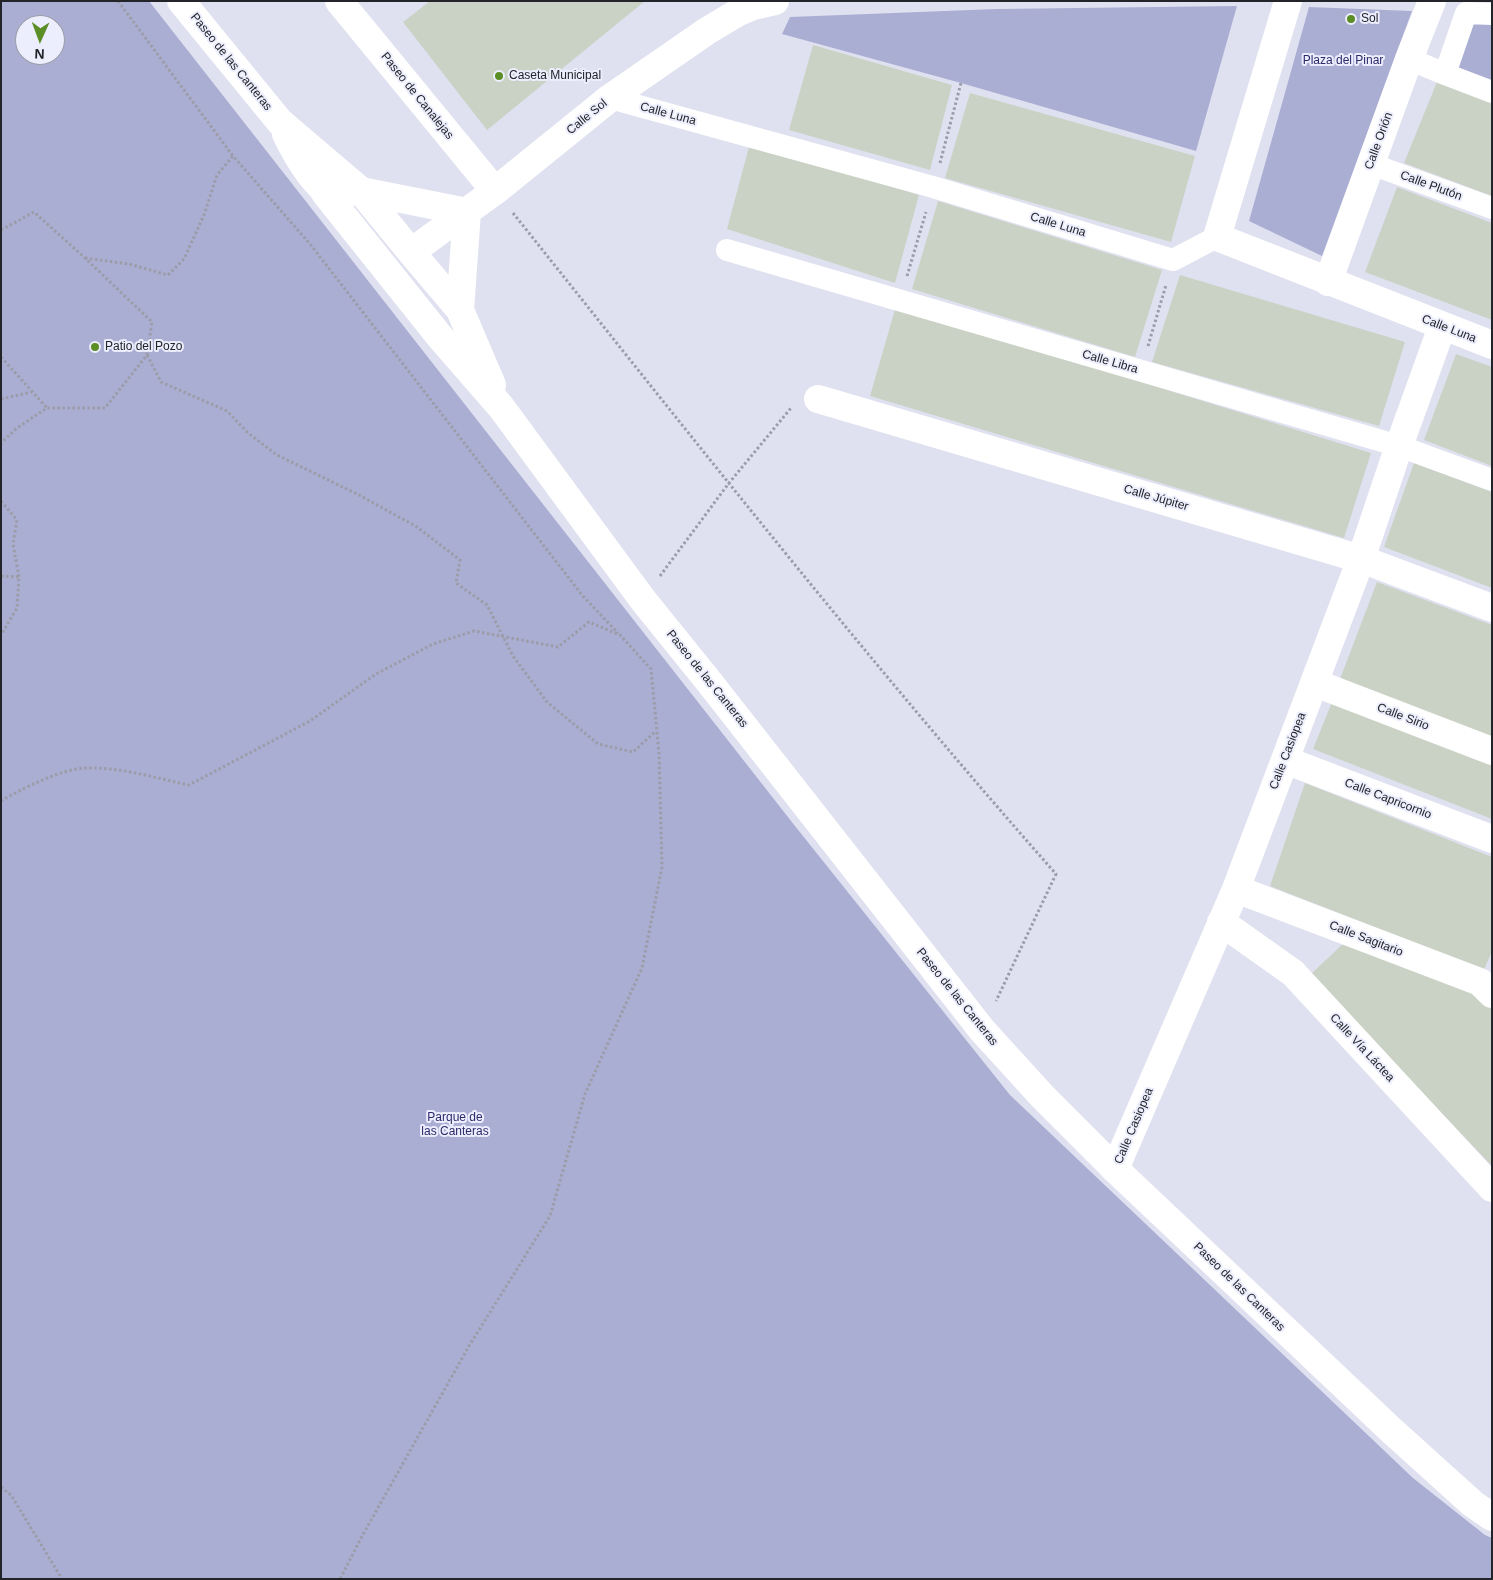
<!DOCTYPE html>
<html>
<head>
<meta charset="utf-8">
<style>
  body { margin:0 }
  #map { position:relative; width:1493px; height:1580px; overflow:hidden; background:#e0e1f0; font-family:Arial,sans-serif }
  canvas { display:block }
  .frame { position:absolute; inset:0; border:2px solid #232429; pointer-events:none }
  .north { position:absolute; left:15px; top:15px; width:50px; height:50px; box-sizing:border-box; background:#edeefd; border:1px solid #9c9da8; border-radius:50%; rotate:182deg; font-size:14px; font-weight:700; line-height:20px; text-align:center; color:#232429 }
  .north::after { content:''; display:block; margin:auto; width:18px; height:22px; background:#5b8e26; clip-path:polygon(50% 0,100% 100%,50% 72%,0 100%) }
</style>
</head>
<body>
<div id="map">
<canvas width="1493" height="1580"></canvas>
<div class="frame"></div>
<div class="north">N</div>
</div>
<script>
const context = document.querySelector('canvas').getContext('2d');
context.lineJoin = 'round';
function fillPath(path, color) {
  context.fillStyle = color;
  context.fill(path, 'evenodd');
}
function stroke(path, color, width, dash) {
  context.strokeStyle = color;
  context.lineWidth = width;
  context.lineCap = dash ? 'butt' : 'round';
  context.setLineDash(dash || []);
  context.stroke(path);
}
function label(font, color, halo, rows, align = 'center') {
  context.font = font + ' Arial,sans-serif';
  context.lineWidth = 4;
  context.setLineDash([]);
  context.textBaseline = 'middle';
  context.strokeStyle = halo;
  context.fillStyle = color;
  for (const [text, x, y, turn = 0] of rows) {
    context.save();
    context.translate(x, y);
    context.rotate((+turn || 0) * Math.PI / 180);
    context.textAlign = isNaN(turn) ? turn : align;
    if (halo) context.strokeText(text, 0, 0);
    context.fillText(text, 0, 0);
    context.restore();
  }
}
const green = new Path2D(`
  M1,1H149L795,826L1010,1095L1413,1478L1485,1535L1492,1538V1579H1ZM25,25H55V55H25Z
  M1237,6L1196,151L961,83L782,34L790,17L996,9Z
  M1309,7L1412,11L1322,256L1249,221Z
  M1457,9L1492,10V98L1439,77Z`);
const building = new Path2D(`
  M430,1H645L487,130L403,22Z
  M813,45L952,85L930,170L789,130Z
  M1439,77L1492,98V196L1404,163Z
  M970,93L1195,156L1171,242L945,178Z
  M750,143L919,195L895,283L727,229Z
  M1397,187L1492,223V320L1365,272Z
  M938,201L1162,270L1135,357L912,289Z
  M1180,275L1405,342L1379,426L1152,362Z
  M896,306L1371,453L1344,538L870,396Z
  M1456,354L1492,367V466L1424,440Z
  M1414,463L1492,492V588L1384,547Z
  M1377,582L1492,625V737L1340,679Z
  M1332,702L1492,762V819L1313,749Z
  M1305,783L1492,857V951L1484,970L1270,886Z
  M1347,940L1474,988L1492,1008V1166L1310,975Z`);
const path = new Path2D(`
  M118,1L233,156
  M940,163L961,83
  M513,213C691,436 867,660 1056,874L996,1001
  M1,230L34,212L85,258L152,322L147,355L105,408H47L17,428L1,443
  M85,258L129,264L168,275L184,259L204,215L217,175L233,156L310,244L582,595L618,633
  M907,276L926,212
  M1148,346L1166,285
  M147,355L161,382L227,411L248,433L277,455L359,495L417,527L460,560L456,583L487,605L513,656L547,702L598,744L633,752L656,731
  M1,357L47,408
  M1,399L32,392
  M1,501L17,520L13,544L19,577
  M1,576L19,577L17,608L1,635
  M660,576L729,483L791,408
  M1,801C21,789 63,768 87,768C121,767 155,778 189,785L310,721L376,674L433,644L474,631L558,647L589,622L620,635L651,669L659,753L662,867L642,968L585,1094L550,1216L469,1346L361,1538L340,1579
  M1,1487L11,1495L62,1579`);
const pedestrian = new Path2D(`
  M1492,14L1466,13L1445,74L1492,92
  M1409,59L1445,74
  M610,98L933,187L1173,260L1217,237
  M1371,164L1492,208
  M727,250L1399,446L1492,480`);
const minor = new Path2D(`
  M339,1L495,191
  M1288,1L1217,237L1492,345
  M1328,282L1409,59L1432,1
  M818,399L1361,559L1492,608
  M1315,683L1492,751
  M1285,760L1492,839
  M1236,889L1480,982L1492,994
  M1221,922L1293,973L1492,1188
  M1115,1169L1236,889L1361,559L1399,446L1442,327`);
const tertiary = new Path2D(`
  M181,1L280,122L361,191L411,252L460,310
  M286,134C301,165 314,183 340,205
  M361,191L467,212L460,310L492,385
  M325,193L440,337L501,407L643,600L710,683L982,1030L1043,1097L1115,1169L1391,1430L1473,1504L1492,1517
  M411,252L495,191L610,98L707,31L737,13L753,6L775,1`);
const markers = [
  [1351,19,5,"#5b8e26"],
  [499,76,5,"#5b8e26"],
  [95,347,5,"#5b8e26"]
];
const poiNames = [
  ["Sol",1361,19],
  ["Caseta Municipal",509,76],
  ["Patio del Pozo",105,347]
];
const parkNames = [
  ["Plaza del Pinar",1343,61],
  ["Parque de",455,1118],
  ["las Canteras",455,1132]
];
const streetNames = [
  ["Paseo de las Canteras",231,62,51],
  ["Paseo de Canalejas",417,96,51],
  ["Calle Luna",668,114,15],
  ["Calle Sol",587,117,-39],
  ["Calle Orión",1379,141,-70],
  ["Calle Plutón",1431,186,20],
  ["Calle Luna",1058,225,17],
  ["Calle Luna",1449,329,21],
  ["Calle Libra",1110,362,16],
  ["Calle Júpiter",1156,498,16],
  ["Paseo de las Canteras",707,679,51],
  ["Calle Sirio",1403,717,21],
  ["Calle Casiopea",1288,751,-69],
  ["Calle Capricornio",1388,799,21],
  ["Calle Sagitario",1366,939,21],
  ["Paseo de las Canteras",957,997,51],
  ["Calle Vía Láctea",1362,1048,47],
  ["Calle Casiopea",1134,1126,-67],
  ["Paseo de las Canteras",1239,1287,44]
];
fillPath(green, '#abaed3');
fillPath(building, '#cad2c5');
stroke(path, '#9b9ca8', 3, [2.5, 2.5]);
stroke(pedestrian, '#fff', 22);
stroke(minor, '#fff', 28);
stroke(tertiary, '#fff', 28);
for (const [x, y, r, color] of markers) {
  const dot = new Path2D();
  dot.arc(x, y, r, 0, 2 * Math.PI);
  context.fillStyle = color;
  context.fill(dot);
  stroke(dot, '#edeefd', 2);
}
label('12px', '#232429', '#edeefd', poiNames, 'left');
label('12px', '#2e296a', '#edeefd', parkNames);
label('12px', '#232429', '#edeefd', streetNames);
</script>
</body>
</html>
